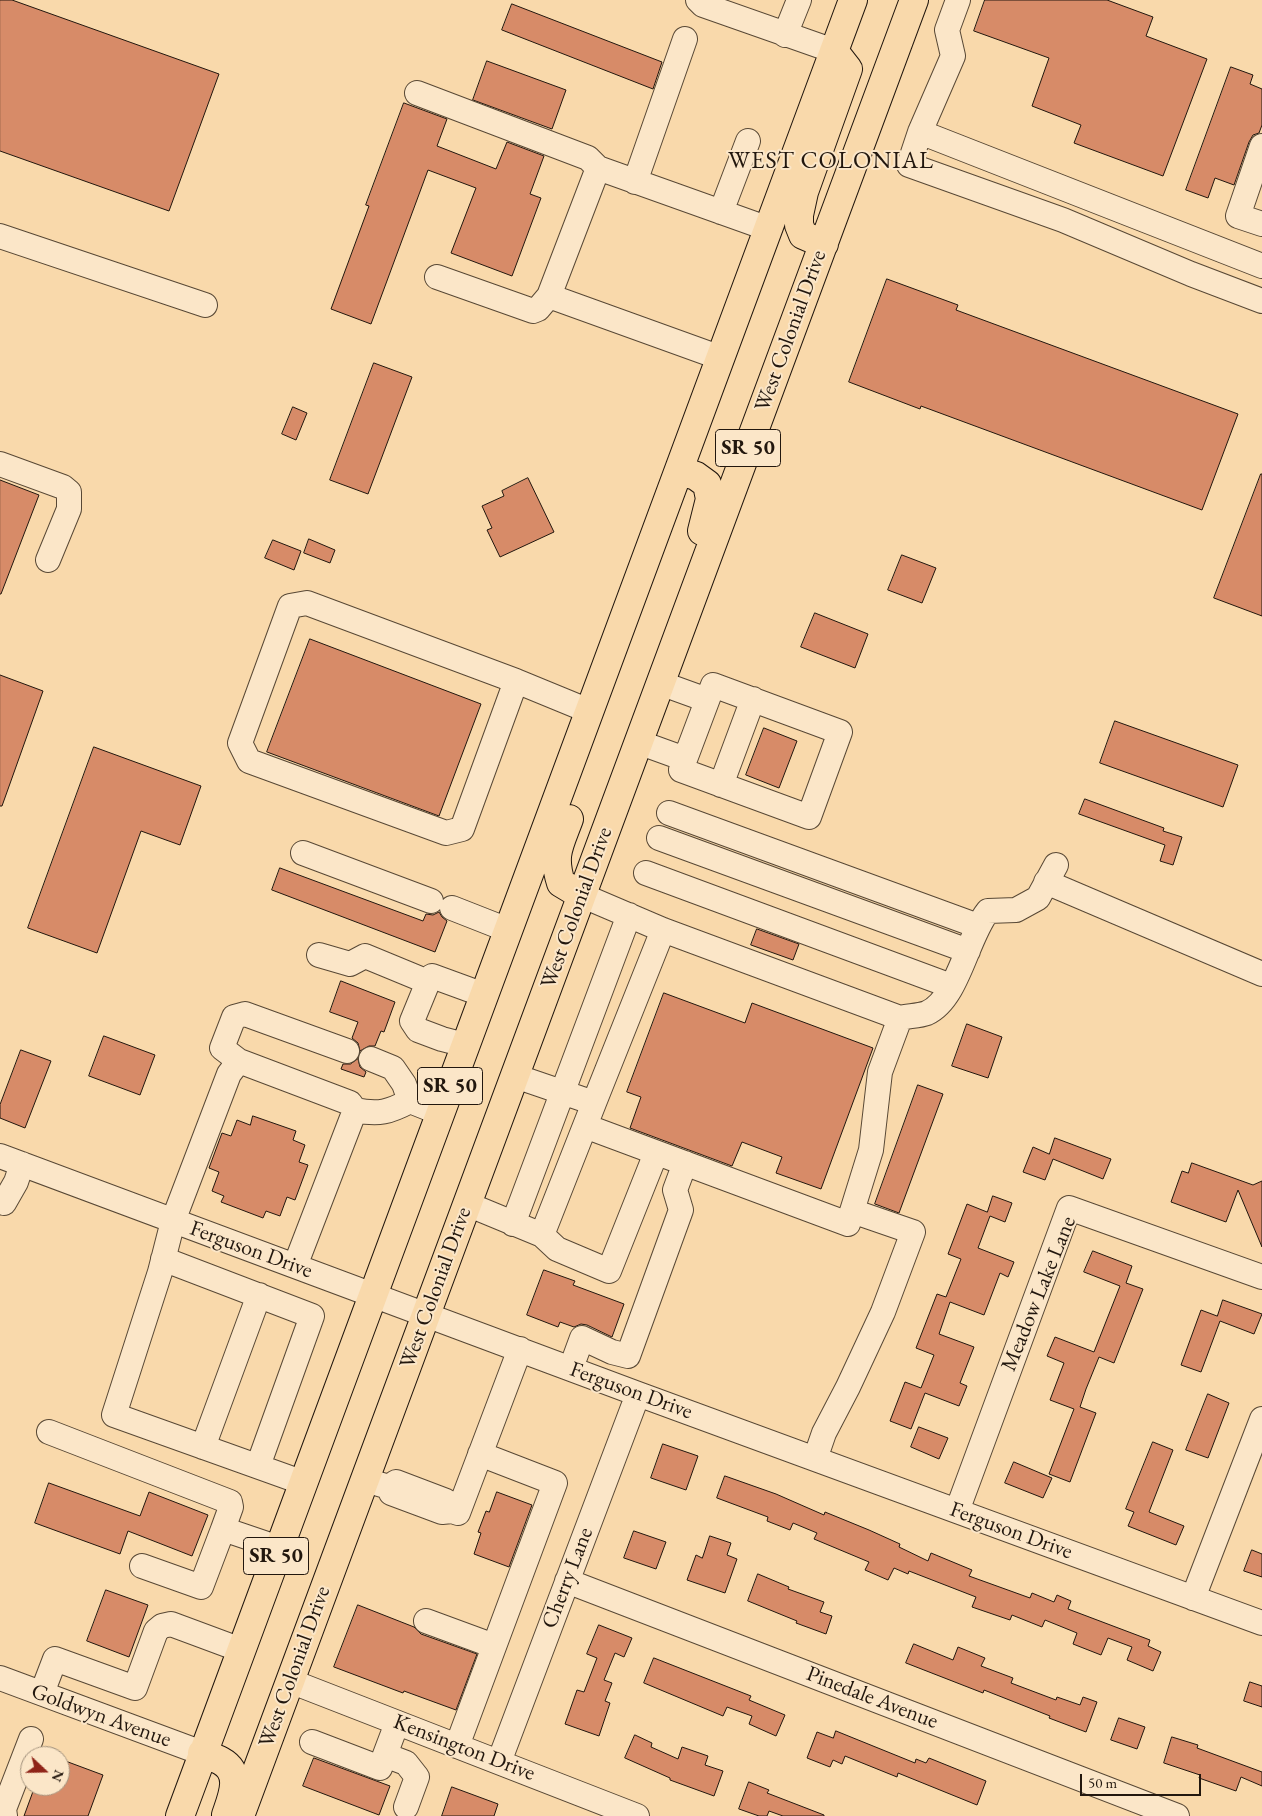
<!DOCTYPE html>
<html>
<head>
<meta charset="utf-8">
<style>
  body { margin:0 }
  #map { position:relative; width:1262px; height:1816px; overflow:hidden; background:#f9d9ab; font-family:"EB Garamond",serif }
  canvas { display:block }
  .north { position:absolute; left:20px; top:1746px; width:50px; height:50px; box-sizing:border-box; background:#fbe6c8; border:1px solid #a4937e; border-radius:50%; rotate:111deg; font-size:14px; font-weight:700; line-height:20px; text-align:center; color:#22170e }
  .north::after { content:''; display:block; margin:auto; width:18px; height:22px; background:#8f2418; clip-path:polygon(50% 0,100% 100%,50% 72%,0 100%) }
  .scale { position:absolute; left:1080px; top:1774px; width:121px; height:22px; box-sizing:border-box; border:2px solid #22170e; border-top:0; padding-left:6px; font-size:15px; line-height:18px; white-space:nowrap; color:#22170e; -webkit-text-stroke:4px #fbe6c8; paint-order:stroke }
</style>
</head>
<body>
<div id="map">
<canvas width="1262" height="1816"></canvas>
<div class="north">N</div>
<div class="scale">50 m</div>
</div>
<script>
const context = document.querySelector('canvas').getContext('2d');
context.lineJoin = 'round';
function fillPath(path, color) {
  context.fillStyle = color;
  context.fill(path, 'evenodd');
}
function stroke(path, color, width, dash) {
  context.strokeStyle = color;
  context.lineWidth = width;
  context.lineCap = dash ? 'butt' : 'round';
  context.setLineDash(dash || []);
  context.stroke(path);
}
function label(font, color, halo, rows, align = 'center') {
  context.font = font + ' "EB Garamond",serif';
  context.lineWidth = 4;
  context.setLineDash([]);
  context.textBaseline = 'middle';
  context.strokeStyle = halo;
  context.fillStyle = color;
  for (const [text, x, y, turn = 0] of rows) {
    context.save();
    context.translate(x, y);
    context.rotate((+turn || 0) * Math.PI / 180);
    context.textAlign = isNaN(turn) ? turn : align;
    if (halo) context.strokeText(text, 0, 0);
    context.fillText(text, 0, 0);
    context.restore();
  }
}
const building = new Path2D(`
  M0,0H12L219,74L169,211L0,151Z
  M985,0H1107L1153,17L1146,36L1207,59L1163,176L1074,143L1081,125L1032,106L1049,58L974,31Z
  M512,4L662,62L653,89L502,30Z
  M487,61L566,90L552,129L473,100Z
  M1231,67L1253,75L1250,84L1262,89V125L1259,133L1253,135L1249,142L1234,185L1215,178L1208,198L1186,190Z
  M404,103L447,119L437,146L496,169L507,142L544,156L530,194L541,198L512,276L451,253L476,188L428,170L371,324L331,309L369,206L366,205Z
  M887,279L958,305L956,310L1238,414L1202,510L921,406L920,409L849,382Z
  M374,363L412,377L368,494L330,480Z
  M293,407L307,413L296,440L282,434Z
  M1261,474H1262V616L1214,598Z
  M528,478L554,532L500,557L487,530L492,528L482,506L504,496L502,491Z
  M0,480L39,495L1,594H0Z
  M309,539L335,550L330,563L304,553Z
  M273,540L301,551L294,570L265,558Z
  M902,555L936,568L922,603L888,590Z
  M815,613L868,634L855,668L801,647Z
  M310,639L481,704L439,816L267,752Z
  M0,675L43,691L2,806H0Z
  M1115,721L1238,765L1223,807L1100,763Z
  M764,728L797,741L779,788L746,775Z
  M94,747L201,786L180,845L141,831L97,953L28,928Z
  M1085,799L1164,828L1163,831L1182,837L1173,865L1160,861L1165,845L1079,814Z
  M280,868L423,921L426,914L433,915L439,912L442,917L447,921L435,952L272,890Z
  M757,929L799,944L793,960L751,945Z
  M341,981L395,1002L384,1032L381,1031L375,1046H369L360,1051L358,1043L352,1038L358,1022L330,1012Z
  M664,993L745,1023L752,1003L873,1048L821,1189L776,1173L782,1157L742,1142L732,1166L630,1128L641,1097L627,1092Z
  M967,1024L1002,1037L988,1078L952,1066Z
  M104,1036L155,1055L140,1095L89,1076Z
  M21,1050L51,1061L25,1128L0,1118V1105Z
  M358,1059L360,1067L366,1072L364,1077L341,1069L343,1064H350Z
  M918,1085L943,1094L899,1213L875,1204Z
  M253,1116L296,1131L293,1140L305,1145L299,1162L308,1165L295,1200L287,1197L280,1216L266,1211L263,1218L221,1202L224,1196L212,1191L219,1172L209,1168L222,1133L231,1136L237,1120L250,1125Z
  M1055,1138L1111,1159L1103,1179L1053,1159L1045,1180L1023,1172L1033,1147L1049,1154Z
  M1192,1163L1253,1185L1262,1181V1247L1238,1190L1226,1222L1171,1202L1182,1171L1188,1173Z
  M993,1196L1012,1203L1005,1222L990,1216L978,1248L1014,1262L1008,1277L1000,1273L984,1315L950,1302L939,1334L974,1347L960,1383L967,1386L959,1406L925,1393L911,1429L890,1421L905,1382L921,1388L934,1355L916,1348L937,1294L946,1297L961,1259L948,1254L967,1204L987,1212Z
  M1093,1251L1132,1266L1126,1283L1143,1289L1114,1363L1099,1357L1086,1389L1080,1407L1096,1413L1070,1482L1049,1474L1074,1409L1050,1400L1064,1363L1047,1356L1055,1337L1094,1352L1120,1286L1084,1272Z
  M544,1270L575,1281L573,1285L624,1304L612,1337L587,1325L581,1324L574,1327L560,1322L558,1327L527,1315Z
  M1223,1300L1262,1314L1254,1334L1220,1321L1201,1372L1181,1365L1201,1310L1217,1316Z
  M1208,1394L1229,1403L1208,1458L1186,1450Z
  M919,1427L948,1438L939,1459L911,1447Z
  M1153,1442L1173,1450L1149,1512L1184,1526L1176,1545L1128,1526L1134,1512L1126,1509Z
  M663,1444L698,1456L686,1490L651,1478Z
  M1014,1462L1052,1478L1043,1498L1005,1483Z
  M725,1476L776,1494L824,1515L825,1512L869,1530L900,1544L899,1547L928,1561L931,1553L972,1570L969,1576L1030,1598L1032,1593L1054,1602L1057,1595L1071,1601L1068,1609L1150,1640L1148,1646L1161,1652L1153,1671L1127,1660L1132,1647L1108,1638L1101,1655L1073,1644L1077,1633L1045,1620L1042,1627L1012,1615L1010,1620L972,1607L976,1597L909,1571L908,1574L894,1568L888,1580L865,1570L869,1562L814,1539L817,1533L793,1523L790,1530L767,1521L768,1517L717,1498Z
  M49,1483L140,1516L149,1492L208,1515L192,1556L128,1531L120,1554L35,1523Z
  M497,1492L532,1505L509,1567L474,1554L481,1533L478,1532L486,1511L489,1512Z
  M634,1531L666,1542L656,1569L624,1558Z
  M710,1536L731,1543L727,1555L737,1559L725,1593L687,1580L696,1555L702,1558Z
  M1252,1550L1262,1554V1577L1244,1571Z
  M758,1574L789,1587L788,1589L824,1602L820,1612L832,1616L826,1634L796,1623L797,1621L748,1601Z
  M106,1590L148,1605L129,1657L87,1641Z
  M358,1605L414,1627L421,1634L477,1654L456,1710L404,1691L403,1693L334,1667Z
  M599,1625L632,1638L624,1657L615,1653L604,1680L612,1683L605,1701L610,1703L599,1736L565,1724L577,1690L584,1692L597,1658L587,1654Z
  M914,1644L953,1660L958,1647L985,1658L981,1666L1013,1678L1011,1683L1056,1700L1057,1697L1080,1705L1083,1697L1097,1702L1086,1732L1049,1718L1050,1716L984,1690L983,1693L906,1663Z
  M654,1658L751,1696L749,1700L785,1715L776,1736L749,1724L752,1716L727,1707L723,1716L644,1683Z
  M1250,1682L1262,1686V1707L1244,1701Z
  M1119,1718L1145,1727L1137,1749L1111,1740Z
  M836,1731L915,1763L916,1759L926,1763L929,1758L986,1781L977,1805L898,1773L897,1777L845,1756L842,1764L833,1760L830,1767L807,1758L817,1732L833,1738Z
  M635,1735L652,1743L651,1747L678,1759L682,1747L708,1756L705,1765L723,1771L714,1796L670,1780V1778L625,1758Z
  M1172,1737L1198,1745L1197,1748L1262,1772V1786L1241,1777L1236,1791L1199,1778L1200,1775L1164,1763Z
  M314,1758L390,1786L379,1815L303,1786Z
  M60,1759L103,1775L88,1816H24L35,1786H60Z
  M749,1782L769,1790L767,1793L824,1815V1816H783L769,1811L767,1816H759L739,1809Z
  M452,1787L498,1804L494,1816H442Z`);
const minor = new Path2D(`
  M698,0L703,5L834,51
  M785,35L799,0
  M417,93L588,158L598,168
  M920,132L953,56L947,30L958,0
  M1262,146L1238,216L1262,224
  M635,182L685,39
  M721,212L748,141
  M0,236L205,305
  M1262,266L920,132L909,165L1063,220L1191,274L1262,301
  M437,277L533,311L538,309L549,296
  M721,358L549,296L598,168L769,229
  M0,464L63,487L69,492V509L48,560
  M516,681L462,829L446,833L249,761L240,743L290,606L307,603L516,681L589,711
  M660,683L707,700
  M713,685L840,732L809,817L681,770Z
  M638,742L685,759
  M721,785L753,699
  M669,813L978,926
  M659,838L968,951
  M303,853L431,901
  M646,873L951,986
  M1046,882L1262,974
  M581,895L663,930L900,1018L880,1072L871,1150L848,1224L585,1126
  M452,908L508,930
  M319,955L350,964L365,956L428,982L412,1021L418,1030L442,1039L465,1045
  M428,982L432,976L484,995
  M900,1018C908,1016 919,1016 927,1013C958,999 967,937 988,911L1016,910L1038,898L1056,865
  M371,1059L393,1068L404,1084L410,1101
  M239,1061L222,1048L234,1017L245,1014L347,1051
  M594,1103L663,930
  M355,1110C379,1115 389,1112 410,1101L440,1113
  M0,1156L638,1394L1262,1623
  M0,1202L4,1203L16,1182L22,1164
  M467,1204L542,1235L594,1103L515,1076
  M513,1224L629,915
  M542,1235L557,1249L609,1271L656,1153
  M163,1259L312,1316L258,1466
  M295,1266L355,1110L350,1103L239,1061L229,1074L173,1221L160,1272L114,1415L304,1483
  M571,1368L582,1338L612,1352L628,1356L681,1210L675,1190L685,1163
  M49,1432L230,1502L231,1507L223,1529
  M203,1447L259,1295
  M815,1459L824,1433L848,1387L883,1312L913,1232L852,1211
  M365,1480L389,1487L391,1493L442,1512L452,1511L446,1501L396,1482L389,1487
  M452,1511L458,1513L520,1349
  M957,1511L1069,1208L1262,1277
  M142,1566L201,1587L223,1529L279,1548
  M567,1581L1177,1816
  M1193,1598L1262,1419
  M426,1621L494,1646
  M0,1678L202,1753
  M290,1681L637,1816
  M42,1693L55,1659L135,1688L156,1631L162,1626L171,1624L241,1650
  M312,1742L380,1768L397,1723
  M457,1746L555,1483L480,1454
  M385,1755L406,1763L417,1777L406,1807
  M499,1762L638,1394
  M5,1816L4,1809L31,1739`);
const highway = new Path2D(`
  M824,244L803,235L799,225V215L804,192L848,69L834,51
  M679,470L696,476L707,484L710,499L702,531
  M569,819C559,846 552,855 561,883L581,895
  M202,1753C209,1756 215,1758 221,1761C243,1773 232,1797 226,1815
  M180,1816L853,0
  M240,1816L914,0`);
const shields = [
  [748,448,65],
  [450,1086,65],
  [276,1556,65]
];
const shieldNames = [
  ["SR 50",748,448],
  ["SR 50",450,1086],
  ["SR 50",276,1556]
];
const streetNames = [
  ["West Colonial Drive",791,331,-70],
  ["West Colonial Drive",577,908,-70],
  ["Ferguson Drive",251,1250,20],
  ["West Colonial Drive",436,1288,-70],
  ["Meadow Lake Lane",1039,1294,-68],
  ["Ferguson Drive",631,1391,20],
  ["Ferguson Drive",1011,1531,20],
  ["Cherry Lane",568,1578,-69],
  ["West Colonial Drive",295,1667,-70],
  ["Pinedale Avenue",872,1698,21],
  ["Goldwyn Avenue",101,1716,20],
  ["Kensington Drive",464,1748,21]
];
const neighbourhoodNames = [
  ["WEST COLONIAL",831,161]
];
fillPath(building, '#d78b68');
stroke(building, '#22170e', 1);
stroke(minor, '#584835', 26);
stroke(highway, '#22170e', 30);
stroke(minor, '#fbe6c8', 24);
stroke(highway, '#f9d9ab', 28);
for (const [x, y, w] of shields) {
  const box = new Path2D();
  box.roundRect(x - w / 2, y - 18.5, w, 37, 4);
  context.fillStyle = '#fbe6c8';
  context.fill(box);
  stroke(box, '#22170e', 1);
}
label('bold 21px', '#22170e', null, shieldNames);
label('22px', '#22170e', '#fbe6c8', streetNames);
context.letterSpacing = '1px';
label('24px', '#22170e', '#fbe6c8', neighbourhoodNames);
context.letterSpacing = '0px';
</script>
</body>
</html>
